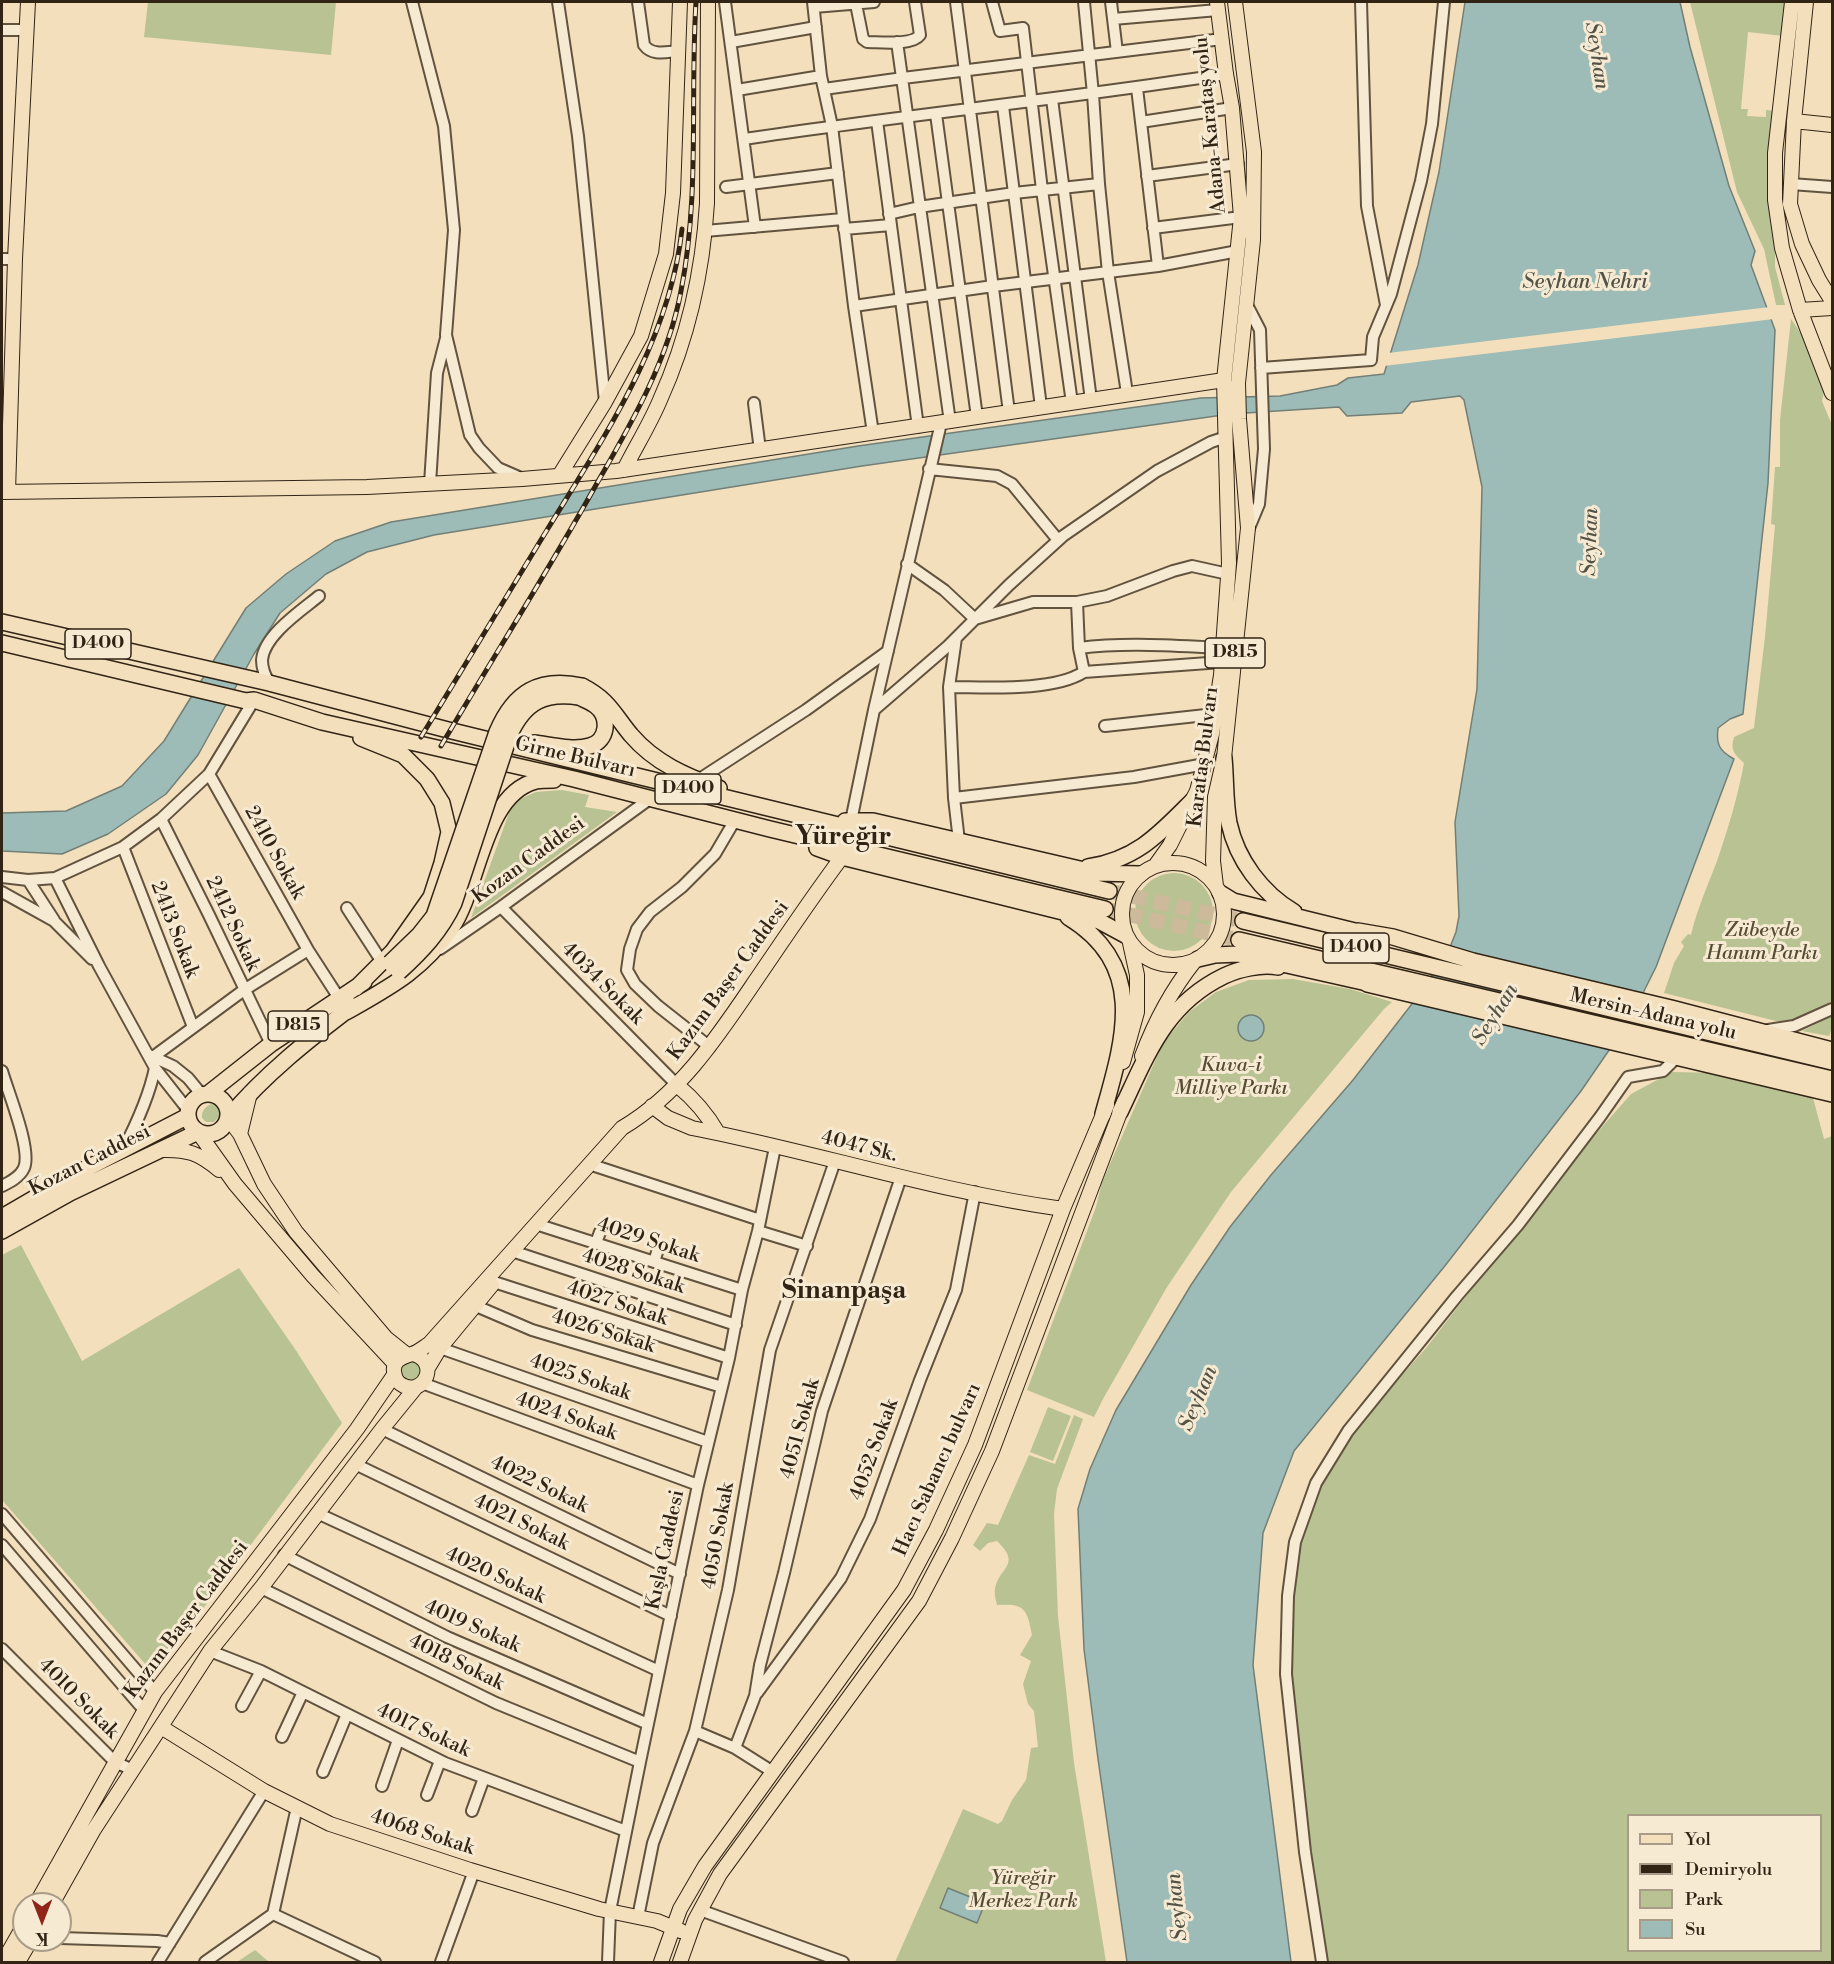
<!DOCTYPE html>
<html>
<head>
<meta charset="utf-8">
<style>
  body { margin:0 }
  #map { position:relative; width:1834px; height:1964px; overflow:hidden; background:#f3dfbc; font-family:"Libre Bodoni",serif }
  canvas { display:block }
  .frame { position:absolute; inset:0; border:3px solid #322415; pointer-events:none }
  .legend { position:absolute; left:1627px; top:1814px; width:195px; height:138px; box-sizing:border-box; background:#f7ead3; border:2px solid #a89b87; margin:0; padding:8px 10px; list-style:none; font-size:18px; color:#322415 }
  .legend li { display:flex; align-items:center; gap:12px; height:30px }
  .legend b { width:30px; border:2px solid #a89b87 }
  .north { position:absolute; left:12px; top:1892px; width:60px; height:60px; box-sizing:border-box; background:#f7ead3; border:2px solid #a89b87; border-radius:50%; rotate:180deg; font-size:16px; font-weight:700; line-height:24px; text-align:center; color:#322415 }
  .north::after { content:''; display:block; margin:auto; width:21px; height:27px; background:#8f2418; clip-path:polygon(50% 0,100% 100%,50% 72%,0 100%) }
</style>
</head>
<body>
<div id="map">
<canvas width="1834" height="1964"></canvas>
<div class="frame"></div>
<ul class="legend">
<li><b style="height:8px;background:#f3dfbc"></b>Yol</li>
<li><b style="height:8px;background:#322415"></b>Demiryolu</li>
<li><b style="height:16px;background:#b9c292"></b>Park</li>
<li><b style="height:16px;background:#9dbcb7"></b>Su</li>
</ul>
<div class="north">K</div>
</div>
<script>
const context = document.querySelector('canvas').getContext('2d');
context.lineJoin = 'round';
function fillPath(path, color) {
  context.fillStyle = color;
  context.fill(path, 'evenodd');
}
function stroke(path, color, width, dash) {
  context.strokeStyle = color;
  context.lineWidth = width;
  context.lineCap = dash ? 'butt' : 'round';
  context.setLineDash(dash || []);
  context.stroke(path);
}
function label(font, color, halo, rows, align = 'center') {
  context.font = font + ' "Libre Bodoni",serif';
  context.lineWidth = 6;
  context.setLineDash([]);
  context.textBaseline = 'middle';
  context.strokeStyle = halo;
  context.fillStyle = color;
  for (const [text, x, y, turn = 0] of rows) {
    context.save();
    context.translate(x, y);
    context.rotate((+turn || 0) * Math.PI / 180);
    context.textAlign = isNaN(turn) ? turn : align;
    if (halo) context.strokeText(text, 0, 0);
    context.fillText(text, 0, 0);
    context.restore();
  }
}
const green = new Path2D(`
  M148,2H336L331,55L144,37Z
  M1690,2H1788L1783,36L1748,32L1741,109H1748L1747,116L1766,117V110L1776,111L1775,267L1785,305H1776L1764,249L1737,192Z
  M1791,319L1804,338L1824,392L1822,401L1832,425V1001L1791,1021L1780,1022L1664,993L1674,963L1684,946L1681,942L1688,934L1691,935C1697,909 1708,885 1717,861C1728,829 1738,796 1744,763C1734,754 1730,750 1734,737L1754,728L1765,637L1775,525L1771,524L1775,467H1780V420Z
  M562,790L589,795L585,807L617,812L471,918L513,802L536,792Z
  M1135 912a39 39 0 1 1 78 0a39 39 0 1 1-78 0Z
  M1293,979L1350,989L1392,1002L1384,1009L1231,1192L1167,1287L1103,1399L1094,1417L1027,1390L1096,1207L1102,1182L1163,1043L1189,1012L1216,992L1249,980Z
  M1832,1016V1028L1829,1036L1802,1031Z
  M1672,1072L1720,1073L1812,1094L1824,1139L1832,1136V1962H1324L1290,1672L1292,1595L1300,1542L1320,1486L1356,1427L1426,1348L1565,1169L1631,1094ZM1628,1816H1820V1950H1628Z
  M214,1103L221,1107L222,1114L214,1122H206L202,1118C201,1110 207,1105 214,1103Z
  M21,1245L82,1361L239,1268L297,1352L342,1423L154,1674L2,1500V1255Z
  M400 1371a10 10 0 1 1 20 0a10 10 0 1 1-20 0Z
  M1048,1407L1071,1416L1053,1461L1030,1452Z
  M1074,1415L1083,1419L1057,1489L1054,1514L1058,1616L1074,1763L1106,1962H895L963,1809L998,1824L1002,1821L1012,1800L1026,1780L1031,1748L1038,1747L1034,1711L1028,1704L1023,1684L1031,1661L1020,1655L1032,1635C1027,1609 1025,1603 997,1605C996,1600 994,1594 995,1590C998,1567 1023,1566 997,1541L988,1543L980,1551L973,1545L987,1523L998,1525L1029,1455L1055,1464Z
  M255,1950L269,1962H237Z`);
const water = new Path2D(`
  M1465,2H1680L1690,47L1729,186L1755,251L1751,265L1775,330L1768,483L1743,714L1730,719L1718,728C1716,744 1719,751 1734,759L1656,967L1640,999L1616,1040L1581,1091L1444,1267L1294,1451L1263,1533L1253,1665L1291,1962H1127L1098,1759L1084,1649L1078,1509L1090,1469L1116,1410L1191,1285L1230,1227L1271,1175L1353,1080L1415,1000L1448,952L1456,932L1459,916L1455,822L1477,689L1482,487L1464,400L1460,396L1411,402L1402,413L1347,416L1339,407L1230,414L862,466L434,535L367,552L326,574L280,613L254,654L198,755L166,794L108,834L62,854L2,851V813L66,811L122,786L164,741L246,608L286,574L335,541L391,522L858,446L1201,398L1280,396L1337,385L1348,378L1384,374L1418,265L1439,172Z
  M1238 1028a13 13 0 1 1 26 0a13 13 0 1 1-26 0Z
  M948,1888L985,1903L977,1923L940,1908Z`);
const pier = new Path2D(`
  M1770,307L1774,319L1384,366L1388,353Z`);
const highwayTunnel = new Path2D(`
  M1109,891L1243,921
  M1105,909L1239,940`);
const minor = new Path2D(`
  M412,2L444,126L454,230L446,335L470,435L479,448L498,468L521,478
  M558,2L578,136L605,402
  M638,2L644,45C652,56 666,52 678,51
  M725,2L755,227
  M813,2L821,76L832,126L854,306L873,433
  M956,2L1009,412
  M992,2L1000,31L1023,28L1042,190L1072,403
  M1084,2L1093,94L1099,184L1108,272L1127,393
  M1111,2L1117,52
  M1361,2L1367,206L1386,305
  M856,4L863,39L867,42C880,42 912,46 920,35L915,2
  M814,7L874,2
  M1113,19L1218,10
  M2,30H25
  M731,42L816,27
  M897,42L950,422
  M1137,88L1158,266
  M824,89L903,78L1222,39
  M737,90L821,76
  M1052,99L1091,400
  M1003,106L1041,407
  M936,114L977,417
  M877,121L918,427
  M1141,122L1232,108
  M744,139C904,115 1066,99 1226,74
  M1147,176L1238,164
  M1791,184L1832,187
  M726,187L838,173
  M889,214L919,207L1014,193L1099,184
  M1153,228L1241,217
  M844,229L891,225
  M705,231L843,219
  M2,259H15
  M1246,303L1260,330L1264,449L1259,504L1249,528
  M854,306L993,286L1158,266L1238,251
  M1261,368L1371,360L1373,337L1391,294L1421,181L1432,124L1444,2
  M754,403L760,450
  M929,469L997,476L1012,484L1058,540
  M430,484L437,373L446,338
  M907,564L944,590L975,619L1033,602H1077L1107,596L1173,571L1192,566L1228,574
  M956,638L949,687L954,798L959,841
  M1079,648C1127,642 1174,646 1223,648
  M1084,672L1222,662
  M269,683C265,675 262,669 262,660C264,635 302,610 319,596
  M949,687C987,687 1052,692 1084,672L1079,648L1077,602
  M874,710L948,646L1009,585L1063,536L1157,471L1211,442L1226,437
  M1105,726L1215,714
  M209,774L308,950L339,998
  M698,780L806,710L888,651
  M954,798L1134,777L1205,764
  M161,819L209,915L271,1044
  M851,821L874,710L941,423
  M123,847L193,1027
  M2,877L28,880L55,878L123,847L161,819L209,774L254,700
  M55,878L99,966L155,1068L188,1110
  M28,880L54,920
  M2,892L54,921L92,959
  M501,907L677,1085
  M347,908L382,962
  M440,949L501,907L651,798
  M1768,1030L1794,1026L1832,1009
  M710,1047L658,1006L635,984L627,970L630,949L637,929L650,912L682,887L715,854L735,820
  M149,1055L173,1066L188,1078L202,1095
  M153,1057L244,990L308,950
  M2,1071C8,1092 32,1150 24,1168C20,1177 10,1182 2,1186
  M123,1150C137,1123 149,1097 155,1068
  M595,1166L760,1220
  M542,1226L742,1290
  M758,1231L807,1246
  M596,1243L600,1232
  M518,1253L736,1325
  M654,1262L658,1249
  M494,1282L729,1358
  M476,1306L532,1330L722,1387
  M440,1348L708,1442
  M422,1383L698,1485
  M382,1429L680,1574
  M355,1464L671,1616
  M317,1513L659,1671
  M2,1514L155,1692
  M2,1545L143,1709
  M284,1555L447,1637L648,1724
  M261,1588L496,1703L640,1762
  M2,1649L115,1762L133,1770
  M210,1651L261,1671L445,1763L626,1831
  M757,1693L841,1578L870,1519L920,1380L956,1290L975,1192
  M242,1706L261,1671
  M695,1731L735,1748L773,1772
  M282,1737L303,1692
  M735,1748L755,1696L760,1665L784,1573L822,1411L901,1177
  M323,1772L347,1714
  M382,1786L398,1740
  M427,1795L440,1761
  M472,1811L484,1778
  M700,1910L843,1962
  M273,1914L375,1962
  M638,1917L653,1843L695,1731L728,1590L770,1350L835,1161
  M60,1938L157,1941L170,1943
  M158,1962L264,1791
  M205,1962L273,1914L297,1807
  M441,1962L474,1871
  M608,1962L610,1911L640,1762L698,1485L729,1358L742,1290L758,1231L775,1147
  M1322,1962L1305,1852L1286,1674L1288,1596L1295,1542L1316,1483L1348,1431L1457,1296L1518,1225L1600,1117L1628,1077L1663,1071L1676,1058`);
const major = new Path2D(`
  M1792,2L1775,153V200L1782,248L1800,310L1832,393
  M1806,2L1794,121L1790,204L1802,244L1819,280L1832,301
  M1794,121L1832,125
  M1800,310L1832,308
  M624,470C636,446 650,424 660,400C688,338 703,270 707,203L708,2
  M559,476L605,402L641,336L666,254L673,193L680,2
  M2,492L367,487L522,479L616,471L1224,380
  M8,492L15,259L28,2
  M1122 914a51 51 0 1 1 102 0a51 51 0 1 1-102 0Z
  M1155,866L1170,845L1197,791L1212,734L1221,675L1229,563L1224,380L1241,217L1232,108L1226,74L1217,2
  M1216,886L1213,861L1215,797L1224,758L1248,528L1239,419L1238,383L1253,240L1254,152L1235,2
  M1142,1056C1155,1021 1171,991 1194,962
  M1123,1062L1137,1012V975L1130,943
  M677,1085C694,1099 707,1114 718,1133
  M652,1106L668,1118L692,1128C816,1152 938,1192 1063,1209
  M228,1118L240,1134L264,1184L296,1232L386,1338L406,1354
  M198,1132L235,1184L313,1276L395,1364
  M240,1134L250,1093
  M161,1150C187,1149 199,1153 219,1170
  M413,1354C439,1361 426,1395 404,1386C400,1384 396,1381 395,1376C390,1361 402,1357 412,1354C418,1352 424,1347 429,1344L622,1128C681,1093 718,1036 756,980C784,939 812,897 842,857
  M428,1368L440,1348L492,1285
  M161,1727L264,1791L330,1824L470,1870L599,1909L657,1921L681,1931
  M36,1904L155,1692L357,1429L394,1375
  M52,1904L93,1831L210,1651L261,1588L382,1429L417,1386
  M3,1962L24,1925
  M18,1962L31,1940
  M661,1962L680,1909L705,1866L904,1590L936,1530L975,1445L1063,1209L1107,1105
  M680,1962L695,1920L720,1874L919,1601L952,1538L992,1451L1124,1102`);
const highway = new Path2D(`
  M2,622L269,683L448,730L1109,891
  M2,643L246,701L254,700L322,722L574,779L770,829L1105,909
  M582,686C609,700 613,713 631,735C655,763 686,776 719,788
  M534,743C551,745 573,751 590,746C608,741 610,717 596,706C591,702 585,700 579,697
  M1224,758C1226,779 1225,802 1229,823C1237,860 1262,893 1294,912
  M845,821H873L1097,873L1139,874
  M817,848L842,857L1099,921L1125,935
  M1088,867C1138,859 1160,833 1194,799
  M1220,893L1233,901L1367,934
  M1068,917C1148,966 1124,1039 1103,1114
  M1243,921L1832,1062
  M1358,931L1393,937L1473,961L1671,1008L1832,1050
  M1239,940L1832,1079
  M1198,959L1215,955L1238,954L1376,985
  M1367,984L1832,1094
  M356,988L393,951L431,897L442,863L449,832L442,803L427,779L403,755L361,738
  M346,1012C390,987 423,970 452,927C479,887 483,794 536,781C541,780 548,780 554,780
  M209,1093L271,1044L364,982
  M188 1114a20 20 0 1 1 40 0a20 20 0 1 1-40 0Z
  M1120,1112C1147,1056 1164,1005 1224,976C1239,969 1261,964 1278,967
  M228,1118C265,1074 308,1040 353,1006
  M2,1217L76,1174L188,1116
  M2,1231L70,1193L198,1132`);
const rail = new Path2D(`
  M421,737C463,668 505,599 547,530C604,437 670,341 682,229
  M441,746C492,659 547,573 596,485C631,424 668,361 681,291C700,195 690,98 696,2`);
const highwayBridge = new Path2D(`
  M390,963L419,935L434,916L497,732C514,692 539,677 582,686
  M399,972C422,951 441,931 454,903L510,734C525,702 544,692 579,697`);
const shields = [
  [98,644,66],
  [1235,653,60],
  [688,789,66],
  [1356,948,66],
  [298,1026,60]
];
const shieldNames = [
  ["D400",98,644],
  ["D815",1235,653],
  ["D400",688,789],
  ["D400",1356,948],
  ["D815",298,1026]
];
const streetNames = [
  ["Adana-Karataş yolu",1211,125,-96],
  ["Karataş Bulvarı",1204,757,-83],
  ["Girne Bulvarı",575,758,13],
  ["2410 Sokak",274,853,61],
  ["Kozan Caddesi",529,861,-36],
  ["2412 Sokak",232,924,65],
  ["2413 Sokak",174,930,69],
  ["Kazım Başer Caddesi",729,981,-54],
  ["4034 Sokak",602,984,45],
  ["Mersin-Adana yolu",1653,1015,13],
  ["4047 Sk.",859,1147,14],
  ["Kozan Caddesi",90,1161,-27],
  ["4029 Sokak",648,1241,18],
  ["4028 Sokak",633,1272,18],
  ["4027 Sokak",617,1304,18],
  ["4026 Sokak",603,1332,17],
  ["4025 Sokak",580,1378,19],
  ["4024 Sokak",566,1417,20],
  ["4051 Sokak",801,1429,-75],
  ["4052 Sokak",875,1450,-70],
  ["Hacı Sabancı bulvarı",938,1470,-66],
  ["4022 Sokak",539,1485,26],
  ["4021 Sokak",521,1523,26],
  ["4050 Sokak",719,1536,-80],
  ["Kışla Caddesi",666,1550,-78],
  ["4020 Sokak",495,1576,25],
  ["Kazım Başer Caddesi",187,1620,-53],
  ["4019 Sokak",472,1627,24],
  ["4018 Sokak",456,1663,26],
  ["4010 Sokak",78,1699,45],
  ["4017 Sokak",423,1731,25],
  ["4068 Sokak",422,1833,18]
];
const parkNames = [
  ["Zübeyde",1762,931],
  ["Hanım Parkı",1762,954],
  ["Kuva-i",1231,1066],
  ["Milliye Parkı",1231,1089],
  ["Yüreğir",1023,1879],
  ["Merkez Park",1023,1902]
];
const waterNames = [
  ["Seyhan",1596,56,81],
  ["Seyhan Nehri",1585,283],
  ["Seyhan",1591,542,-88],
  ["Seyhan",1496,1015,-58],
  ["Seyhan",1199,1399,-67],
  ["Seyhan",1178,1907,-96]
];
const districtNames = [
  ["Yüreğir",843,838],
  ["Sinanpaşa",844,1292]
];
fillPath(green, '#b9c292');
fillPath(water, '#9dbcb7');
stroke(water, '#727f76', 1.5);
fillPath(pier, '#f3dfbc');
stroke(highwayTunnel, '#ccba9b', 15, [15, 8]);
stroke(minor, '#62533f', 14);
stroke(major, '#322415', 16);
stroke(highway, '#322415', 18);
stroke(minor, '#f7ead3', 10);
stroke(major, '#f3dfbc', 14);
stroke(highway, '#f3dfbc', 15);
stroke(rail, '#322415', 5);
stroke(rail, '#f7ead3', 3, [9]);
stroke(highwayBridge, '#322415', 18, []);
stroke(highwayBridge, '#f3dfbc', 15);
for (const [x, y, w] of shields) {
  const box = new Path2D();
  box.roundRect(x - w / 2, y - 15, w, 30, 4.5);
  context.fillStyle = '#f7ead3';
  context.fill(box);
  stroke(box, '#322415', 1.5);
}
label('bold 18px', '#322415', null, shieldNames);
label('20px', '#322415', '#f7ead3', streetNames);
label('italic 20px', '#544c34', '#f7ead3', parkNames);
label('italic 21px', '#525246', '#f7ead3', waterNames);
label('bold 26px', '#322415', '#f7ead3', districtNames);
</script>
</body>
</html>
